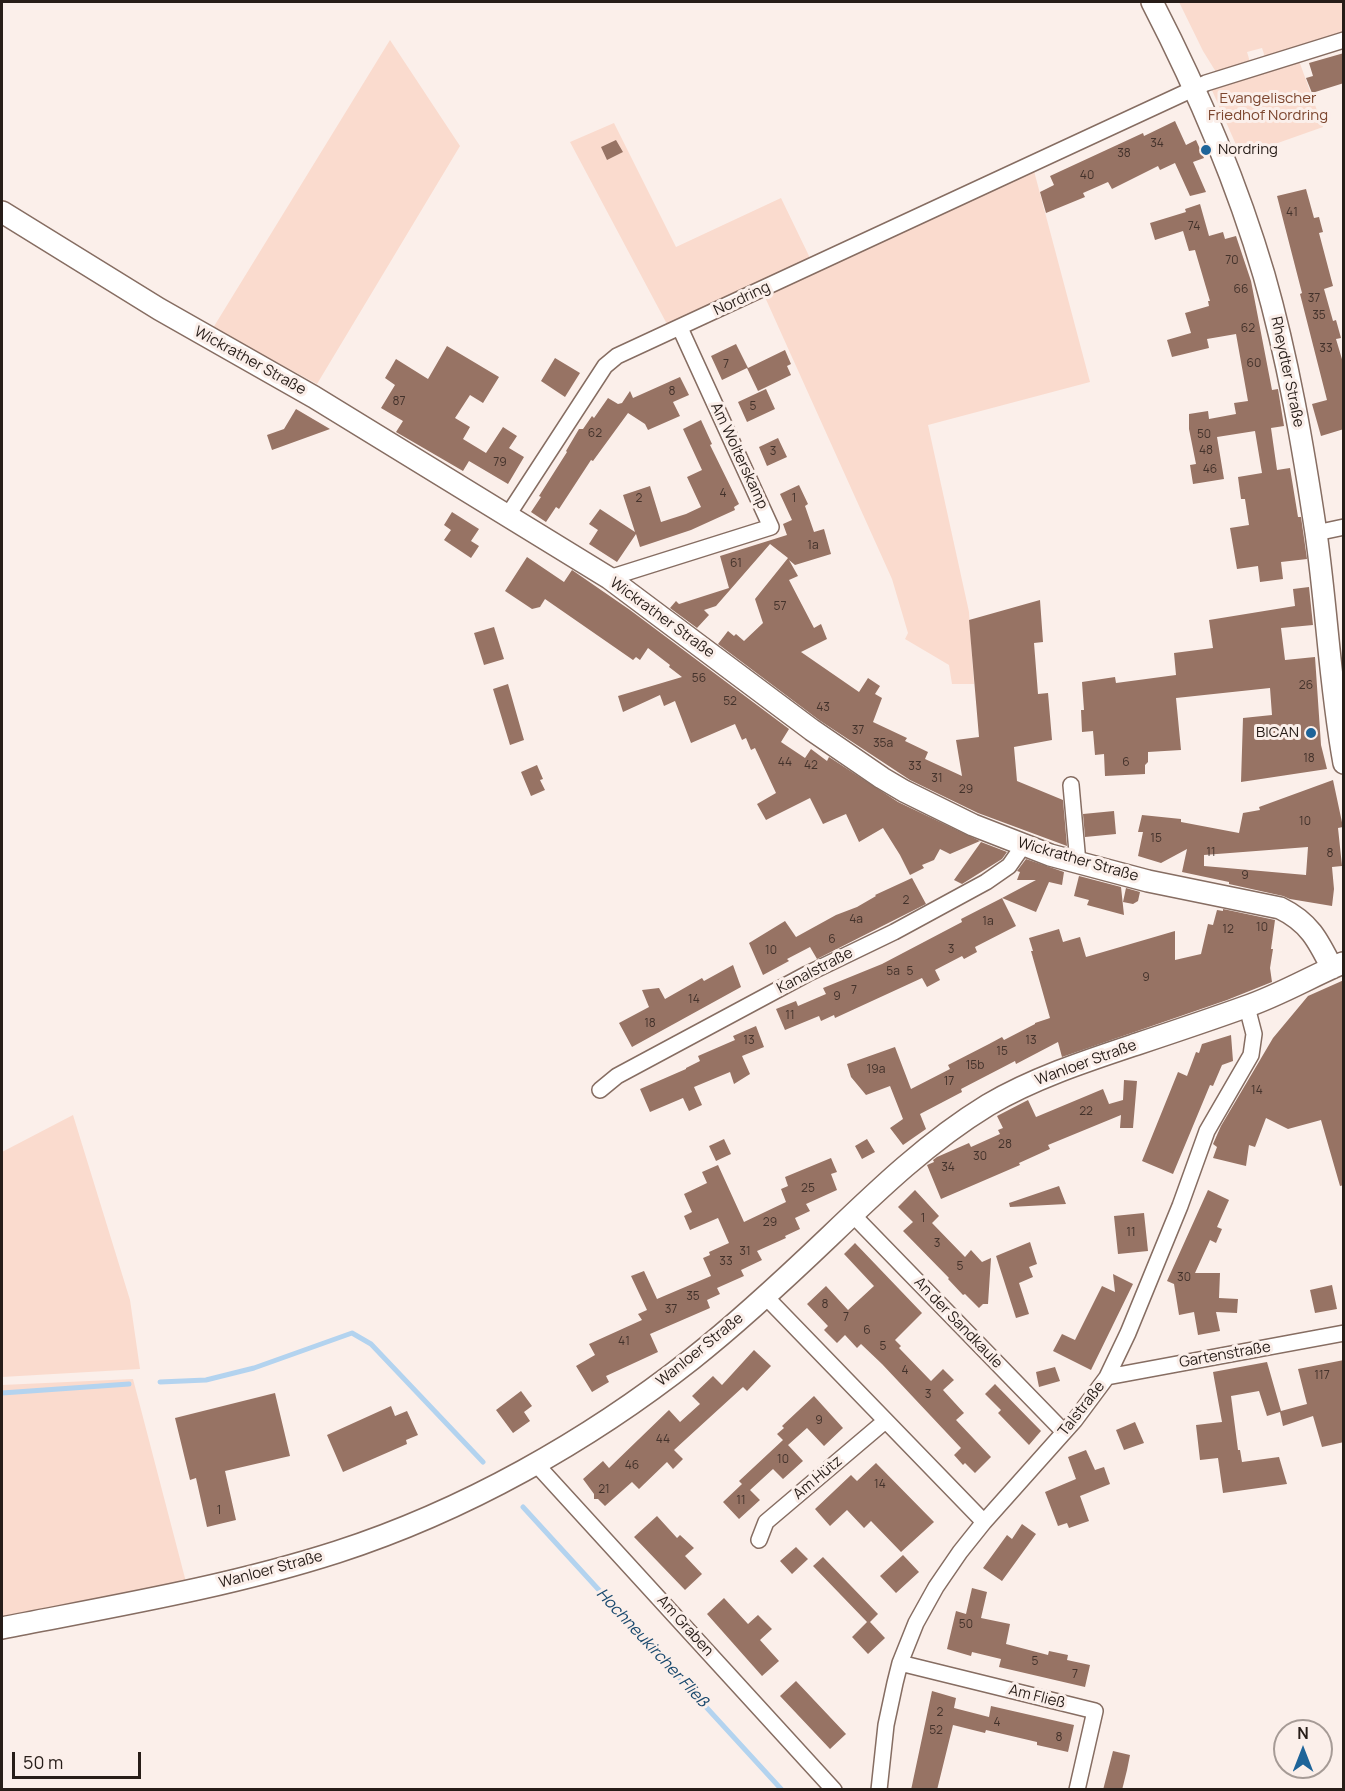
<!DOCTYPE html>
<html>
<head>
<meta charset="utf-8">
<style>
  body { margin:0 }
  #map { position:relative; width:1345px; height:1791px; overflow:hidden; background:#fbefea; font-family:Manrope,sans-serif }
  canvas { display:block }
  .frame { position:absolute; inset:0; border:3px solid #271d18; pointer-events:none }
  .north { position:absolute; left:1273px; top:1719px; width:60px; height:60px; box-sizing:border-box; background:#fbefea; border:2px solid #a69b96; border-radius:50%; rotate:0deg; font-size:16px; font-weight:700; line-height:24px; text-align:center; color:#271d18 }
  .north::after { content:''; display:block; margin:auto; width:21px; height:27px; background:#1e6499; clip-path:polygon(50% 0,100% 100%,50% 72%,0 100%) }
  .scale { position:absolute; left:12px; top:1752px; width:129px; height:27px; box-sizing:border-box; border:3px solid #271d18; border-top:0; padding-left:8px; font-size:18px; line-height:21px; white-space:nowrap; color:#271d18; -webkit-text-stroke:4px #fbefea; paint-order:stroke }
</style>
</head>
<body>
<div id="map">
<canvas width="1345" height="1791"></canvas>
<div class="frame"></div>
<div class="north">N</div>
<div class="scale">50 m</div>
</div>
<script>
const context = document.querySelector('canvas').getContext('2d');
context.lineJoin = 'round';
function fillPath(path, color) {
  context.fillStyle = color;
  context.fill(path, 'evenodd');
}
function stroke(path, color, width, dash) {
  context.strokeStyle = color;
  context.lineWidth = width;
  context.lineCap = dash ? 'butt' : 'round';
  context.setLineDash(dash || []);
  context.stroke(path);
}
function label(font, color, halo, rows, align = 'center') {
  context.font = font + ' Manrope,sans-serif';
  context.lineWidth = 6;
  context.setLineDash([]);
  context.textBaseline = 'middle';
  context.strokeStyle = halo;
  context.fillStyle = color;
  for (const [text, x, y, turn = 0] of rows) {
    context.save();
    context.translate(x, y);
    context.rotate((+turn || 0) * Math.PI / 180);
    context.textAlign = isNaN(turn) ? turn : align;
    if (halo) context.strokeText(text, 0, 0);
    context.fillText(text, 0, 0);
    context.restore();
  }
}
const green = new Path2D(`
  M1179,2H1343V34L1265,57L1262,48L1247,52L1250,62L1216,72L1203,51Z
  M390,40L460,146L317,384L213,328Z
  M1298,58L1323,127L1241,156L1211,88Z
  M614,123L676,247L781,198L810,258L668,326L570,142Z
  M1034,171L1090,382L928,425L969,612L974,684H952L949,665L905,639L908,633L892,579L764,295Z
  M73,1115L130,1300L140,1369L2,1377V1152Z
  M133,1379L186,1582L2,1618V1385Z`);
const stream = new Path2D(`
  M160,1382L206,1380L254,1368L352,1333L371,1344L483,1462
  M2,1393L129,1384
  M523,1507L782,1790`);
const building = new Path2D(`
  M1344,53V83L1312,93L1306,78L1313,76L1309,63Z
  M1175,121L1186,145L1196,140L1204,158L1193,162L1206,192L1190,196L1175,163L1160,170L1158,166L1112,189L1108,182L1083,193L1085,197L1046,213L1040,192L1054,185L1050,176L1143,133L1144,136Z
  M616,140L623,152L607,160L601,147Z
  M1306,189L1314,218L1319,217L1323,232L1319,233L1333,286L1324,289L1333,321L1336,320L1341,338L1336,339L1344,366V429L1321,436L1312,404L1327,400L1300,294L1302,293L1277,196Z
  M1200,204L1209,236L1223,232L1225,239L1236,236L1251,281L1272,390L1278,389L1284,426L1271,428L1277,470L1290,468L1298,517H1301L1307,559L1281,562L1283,579L1260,582L1258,566L1237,569L1230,528L1249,525L1245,499H1241L1238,477L1262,473L1255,431L1217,437L1224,479L1193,484L1190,465L1196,464L1189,429V414L1208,411L1209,419L1236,414L1234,403L1248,401L1236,334L1207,339L1209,348L1172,357L1167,340L1191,333L1185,313L1209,306L1208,301H1210L1195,250L1189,251L1183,231L1155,240L1150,223L1186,212L1185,209Z
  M736,344L748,368L785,350L791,364L787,366L791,375L758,391L747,368L722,380L711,356Z
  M447,346L499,377L483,403L470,395L455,418L470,427L463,439L486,453L503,427L517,436L509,448L524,457L508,484L469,461L463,471L408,439L396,432L403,421L381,408L395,385L385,378L396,359L428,379Z
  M555,358L580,373L565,397L541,381Z
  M680,377L689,395L673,402L680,416L648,430L645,424L628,413L593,461L591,460L559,509L556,507L546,522L531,512L541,497L539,496L567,452L566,451L579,429H583L592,416L594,418L608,398L618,404L622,403L630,391L633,398Z
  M766,389L775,409L747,422L738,402Z
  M296,409L330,429L272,450L267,435L284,429Z
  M701,420L712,444L710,445L739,504L734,507L735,510L691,530L640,547L636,534L617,562L589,544L598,530L589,524L600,509L635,532L623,495L650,486L661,522L686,514L701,507L687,477L702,470L683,429Z
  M778,438L787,457L767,466L759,447Z
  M799,485L808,504L805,506L814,532L824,529L831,554L795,565L789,560L798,576L789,580L814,628L821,624L827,639L801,652L859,692L868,678L880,686L875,694L882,698L873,722L907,738L905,741L928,752L925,759L962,776L956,740L979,737L969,620L1040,600L1043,642L1034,643L1038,694L1048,693L1052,740L1014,747L1017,781L1063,800L1067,846L978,813L910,780L819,720L718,644L728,631L734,636L736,634L744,641L763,623L755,599L788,558L770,544L716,606L704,610L709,615L697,628L670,608L676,601L679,604L729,588L720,556L787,535L783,524L792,520L780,494Z
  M452,512L479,529L471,541L479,546L471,558L444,540L451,530L444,525Z
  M527,557L564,582L572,570L630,610L789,729L781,742L805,758L811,749L827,761L829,757L898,802L980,841L950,854L940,849L934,860L922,865L924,868L910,875L900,855L883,828L859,842L846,814L823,824L810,798L766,820L757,804L776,793L755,748L751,750L746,738L742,740L735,724L691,743L675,701L664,706L660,695L623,712L618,696L682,677L669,667L670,665L648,648L640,660L636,657L633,660L545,599L540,607L532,609L505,591Z
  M1309,587L1313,625L1281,628L1285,660L1315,657L1321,745L1327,769L1241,782L1243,718L1272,715L1270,688L1176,698L1181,750L1148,752V762L1145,765V774L1105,776L1104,754L1095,755L1093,731L1082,732L1081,710H1084L1082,682L1115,677L1116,683L1176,675L1174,653L1213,648L1209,620L1295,606L1293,589Z
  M494,627L504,659L484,665L474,633Z
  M508,684L524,740L510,745L493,689Z
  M537,765L543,779L540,780L545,790L531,796L521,772Z
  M1333,780L1343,827L1338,828L1342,866L1332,867L1334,889L1332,906L1290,899L1283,896L1229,884V882L1182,872L1187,849L1161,863L1138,856L1143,832H1138L1142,815L1181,819V822L1239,833L1243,813L1260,810L1259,807ZM1308,847L1306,875L1204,866V855Z
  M1114,811L1116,834L1085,837L1083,814Z
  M981,842L1007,852L1002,859L962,884L954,880Z
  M1026,859L1064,872L1062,885L1049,882L1036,912L1002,898L1036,880H1017L1020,872L1017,871Z
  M1079,876L1121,887L1124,915L1087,905L1089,900L1074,896Z
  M912,878L926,904L817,959L810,947L787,959L789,961L763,975L749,943L785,921L796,937L836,915L857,907L876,896L875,895Z
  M1126,888L1140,892L1138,901L1133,904L1123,902Z
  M1002,898L1016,926L975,947L977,952L964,959L962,956L935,970L940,980L927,987L922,978L835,1018L834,1015L821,1021L819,1016L785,1030L776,1009L796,1001L798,1006L826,994L823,988L882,964L962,922L961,919Z
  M1223,909L1275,920L1271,949H1273L1270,968L1272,982L1227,1000L1062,1057L1058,1042L1016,1064L1015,1061L961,1089L962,1092L920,1114L926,1129L903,1145L890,1128L903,1119L890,1086L866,1095L851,1077L847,1064L895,1047L911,1089L950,1069L948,1065L989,1044L1002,1037L1004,1040L1035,1024V1023L1050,1018L1031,951H1033L1029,938L1059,929L1063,942L1080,937L1086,957L1175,931V960L1201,954L1208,924L1213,925L1217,910L1223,911Z
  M733,965L741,987L632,1047L619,1023L649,1007L642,990L659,988L665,999L702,978L704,981Z
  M1344,980V1185L1340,1186L1321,1120L1288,1129L1266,1118L1255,1147L1249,1145L1246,1166L1213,1158L1217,1147L1213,1144L1221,1126L1273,1038L1308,996Z
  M756,1026L764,1047L742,1056L750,1074L734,1084L730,1072L694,1087L702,1105L689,1111L683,1098L650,1112L640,1089L686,1069V1068L700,1061L698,1056L735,1040L733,1036Z
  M1231,1035L1233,1061L1222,1065L1213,1086L1210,1085L1173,1174L1142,1161L1178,1072L1187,1076L1196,1052L1199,1053L1202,1044Z
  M1124,1080L1137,1081L1133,1128H1120L1121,1115L1048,1145L1050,1149L1019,1163L1020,1165L941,1199L927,1165L934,1162L933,1160L937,1157L969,1143L971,1147L1000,1134L998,1130L1003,1128L997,1116L1028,1100L1036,1117L1103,1089L1109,1104L1123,1100Z
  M724,1139L731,1154L716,1161L709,1146Z
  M867,1139L875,1152L862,1159L855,1146Z
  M831,1158L837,1172L831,1174L837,1190L806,1204L810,1211L795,1218L800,1229L785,1236L786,1238L757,1251L762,1260L741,1270L744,1276L717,1288L720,1294L707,1300L710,1308L650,1334L658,1352L606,1376L609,1382L592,1392L576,1366L595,1355L589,1344L642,1320L638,1314L647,1310L631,1276L644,1271L657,1299L711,1276L703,1258L710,1255L709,1252L729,1243L718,1218L690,1230L684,1216L692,1212L684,1194L707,1183L702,1172L718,1165L744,1222L786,1202L781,1189L788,1186L785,1177Z
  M1059,1186L1066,1204L1010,1207L1009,1203Z
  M915,1190L939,1216L932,1223L965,1257L971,1250L982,1262L991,1258L988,1304H983L979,1308L965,1294L963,1295L948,1279L949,1278L903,1231L913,1222L898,1207Z
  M1208,1190L1229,1200L1217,1227L1222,1229L1216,1243L1210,1240L1195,1273H1220L1219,1298L1238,1299L1237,1313L1216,1312L1220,1331L1198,1335L1194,1312L1179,1315L1174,1284L1167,1281Z
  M1144,1213L1148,1251L1118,1254L1114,1216Z
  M1030,1242L1037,1264L1029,1267L1033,1277L1019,1283L1029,1314L1016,1318L996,1256Z
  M855,1243L922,1313L895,1340L901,1346L899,1348L931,1381L943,1369L954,1380L943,1390L964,1413L956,1420L991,1457L975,1473L965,1463L963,1465L954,1455L961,1448L882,1364L861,1344L857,1348L845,1335L837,1343L824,1330L828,1326L807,1304L826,1286L848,1310L874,1286L844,1254Z
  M1113,1274L1133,1284L1091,1370L1053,1351L1062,1334L1075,1340L1102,1286L1115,1292Z
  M1332,1285L1337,1309L1315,1313L1310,1290Z
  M754,1350L771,1366L747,1391L743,1387L674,1450L683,1459L673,1469L667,1462L639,1489L632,1482L605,1506L598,1499H594V1494L583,1479L603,1461L609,1468L669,1410L680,1422L700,1404L692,1396L713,1376L722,1385Z
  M1344,1360V1442L1322,1447L1313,1416L1283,1426L1280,1412L1267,1416L1259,1391L1231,1396L1238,1450H1240L1242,1462L1279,1457L1287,1484L1223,1493L1218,1458L1200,1460L1196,1425L1222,1422L1213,1372L1267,1362L1281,1411L1307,1404L1298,1369Z
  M1055,1367L1060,1381L1039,1387L1036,1372Z
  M995,1384L1041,1431L1029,1445L998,1413L1001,1410L985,1394Z
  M521,1391L532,1406L524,1412L530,1421L513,1433L496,1410Z
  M275,1393L290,1456L225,1471L236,1520L207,1527L196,1478L190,1480L175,1418Z
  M814,1396L843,1428L824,1446L807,1428L788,1445L803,1461L783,1479L773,1469L750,1490L760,1500L739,1519L723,1502L742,1484L739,1481L783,1440L777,1434L784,1428L782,1426Z
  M391,1406L395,1416L407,1411L418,1435L406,1440L407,1444L343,1472L327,1435Z
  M1135,1422L1144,1443L1124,1450L1116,1430Z
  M1086,1450L1095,1470L1104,1467L1110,1484L1080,1496L1089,1521L1069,1528L1067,1523L1058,1526L1045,1492L1076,1479L1068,1457Z
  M876,1463L934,1522L901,1552L871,1521L864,1528L847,1510L830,1526L815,1509L851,1475L857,1481Z
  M657,1516L677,1538L680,1535L694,1548L685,1556L702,1574L685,1590L634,1537Z
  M1022,1524L1036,1534L1002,1581L983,1568L1007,1535L1012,1539Z
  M796,1547L808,1559L792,1574L780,1561Z
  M903,1555L919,1572L896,1593L880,1576Z
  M823,1557L878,1614L870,1622L885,1638L868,1654L852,1637L867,1622L813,1566Z
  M972,1588L987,1592L981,1618L1010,1624L1006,1644L1048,1655L1049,1651L1068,1655L1067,1660L1090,1665L1085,1687L999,1667L1001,1659L972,1652L971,1656L947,1649L956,1611L966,1614Z
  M724,1598L748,1624L758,1615L772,1629L760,1640L779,1661L762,1676L707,1614Z
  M796,1681L846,1734L830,1749L780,1696Z
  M932,1691L956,1698L954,1708L989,1717L991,1706L1074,1725L1068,1752L1037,1745V1742L986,1730L985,1733L953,1725L937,1790H911Z
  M1113,1751L1130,1755L1127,1770L1122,1790H1103Z`);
const street = new Path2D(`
  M508,515L605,366L617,356L1206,83L1344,40
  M1316,533L1344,527
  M609,578L771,527L680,328
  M1071,785L1078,863
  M600,1090L617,1076L807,974L894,932L986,882L1009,866L1023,846
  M852,1214L1064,1432
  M765,1296L984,1522
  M1107,1377L1344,1333
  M536,1464L834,1790
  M759,1540L766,1522L884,1422
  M900,1663L1095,1711L1077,1790
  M879,1790L886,1725L895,1683L900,1663L916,1623L936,1587L960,1552L984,1522L1075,1420L1107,1377L1128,1333L1180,1206L1207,1131L1251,1055L1254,1034L1247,1007`);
const secondary = new Path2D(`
  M1152,2C1197,89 1236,180 1264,275C1288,359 1303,446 1316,533C1327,610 1330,687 1344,763
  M2,212L159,309L314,397L609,578L812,730L882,778L904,791L973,825L1050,855L1148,881L1280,908C1309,922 1318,940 1332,968
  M2,1628C114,1606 228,1587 337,1552C464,1511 588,1441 692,1359C740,1321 785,1279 829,1237C879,1189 929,1141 988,1105C1034,1078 1086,1061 1137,1044C1173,1032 1209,1020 1245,1007C1280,995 1310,977 1343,963`);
const markers = [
  [1206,150,6,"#1e6499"],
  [1311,733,6,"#1e6499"]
];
const numberNames = [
  ["34",1157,144],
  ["38",1124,154],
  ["40",1087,176],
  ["41",1292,213],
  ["74",1194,227],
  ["70",1232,261],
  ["66",1241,290],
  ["37",1314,299],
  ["35",1319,316],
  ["62",1248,329],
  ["33",1326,349],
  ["60",1254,364],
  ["7",726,365],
  ["8",672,392],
  ["87",399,402],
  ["5",753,407],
  ["62",595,434],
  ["50",1204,435],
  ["48",1206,451],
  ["3",773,452],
  ["79",500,463],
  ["46",1210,470],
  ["4",723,494],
  ["2",639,499],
  ["1",794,499],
  ["1a",813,546],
  ["61",736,564],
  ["57",780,607],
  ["56",699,679],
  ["26",1306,686],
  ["52",730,702],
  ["43",823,708],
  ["37",858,731],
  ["35a",883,744],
  ["18",1309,759],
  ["44",785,763],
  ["6",1126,763],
  ["42",811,766],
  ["33",915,767],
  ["31",937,779],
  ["29",966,790],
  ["10",1305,822],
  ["15",1156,839],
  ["11",1211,853],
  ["8",1330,854],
  ["9",1245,876],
  ["2",906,901],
  ["4a",856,920],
  ["1a",988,922],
  ["10",1262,928],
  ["12",1228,930],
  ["6",832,940],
  ["3",951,950],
  ["10",771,951],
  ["5a",893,972],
  ["5",910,972],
  ["9",1146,978],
  ["7",854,991],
  ["9",837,997],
  ["14",694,1000],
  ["11",790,1016],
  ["18",650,1024],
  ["13",749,1041],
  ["13",1031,1041],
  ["15",1002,1052],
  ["15b",975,1066],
  ["19a",876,1070],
  ["17",949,1082],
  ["14",1257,1091],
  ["22",1086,1112],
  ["28",1005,1145],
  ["30",980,1157],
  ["34",948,1168],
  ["25",808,1189],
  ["1",923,1219],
  ["29",770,1223],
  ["11",1131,1233],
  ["3",937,1244],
  ["31",745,1252],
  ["33",726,1262],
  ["5",960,1267],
  ["30",1184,1278],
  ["35",693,1297],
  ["8",825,1305],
  ["37",671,1310],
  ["7",846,1318],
  ["6",867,1331],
  ["41",624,1342],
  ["5",883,1347],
  ["4",905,1371],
  ["117",1322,1376],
  ["3",928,1395],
  ["9",819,1421],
  ["44",663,1440],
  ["10",783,1460],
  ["46",632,1466],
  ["14",880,1485],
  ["21",604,1490],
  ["11",741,1501],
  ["1",219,1511],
  ["50",966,1625],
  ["5",1035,1662],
  ["7",1075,1675],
  ["2",940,1713],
  ["4",997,1723],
  ["52",936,1731],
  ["8",1059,1738]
];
const parkNames = [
  ["Evangelischer",1268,99],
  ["Friedhof Nordring",1268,116]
];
const poiNames = [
  ["Nordring",1218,150],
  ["BICAN",1299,733,"right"]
];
const streetNames = [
  ["Nordring",742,299,-25],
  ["Wickrather Straße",250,361,29],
  ["Rheydter Straße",1287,372,78],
  ["Am Wolterskamp",739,456,65],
  ["Wickrather Straße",662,618,36],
  ["Wickrather Straße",1078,860,16],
  ["Kanalstraße",815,971,-27],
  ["Wanloer Straße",1086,1063,-20],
  ["An der Sandkaule",958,1323,46],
  ["Wanloer Straße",700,1350,-39],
  ["Gartenstraße",1225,1355,-10],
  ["Talstraße",1082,1409,-52],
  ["Am Hütz",818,1478,-40],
  ["Wanloer Straße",271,1570,-15],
  ["Am Graben",685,1626,48],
  ["Am Fließ",1037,1697,14]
];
const waterNames = [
  ["Hochneukircher Fließ",652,1648,47]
];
fillPath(green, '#fadbce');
stroke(stream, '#b3d3ef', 5);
fillPath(building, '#977364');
stroke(street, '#866d62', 18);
stroke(secondary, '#866d62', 24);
stroke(street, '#fff', 15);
stroke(secondary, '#fff', 21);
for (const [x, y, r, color] of markers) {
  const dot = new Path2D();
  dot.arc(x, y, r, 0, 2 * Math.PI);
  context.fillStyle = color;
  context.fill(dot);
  stroke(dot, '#fbefea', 2);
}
label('12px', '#43322b', null, numberNames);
label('15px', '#7c462f', '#fbefea', parkNames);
label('15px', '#271d18', '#fbefea', poiNames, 'left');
label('15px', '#271d18', '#fbefea', streetNames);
label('italic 16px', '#18486d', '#fbefea', waterNames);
</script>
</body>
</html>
